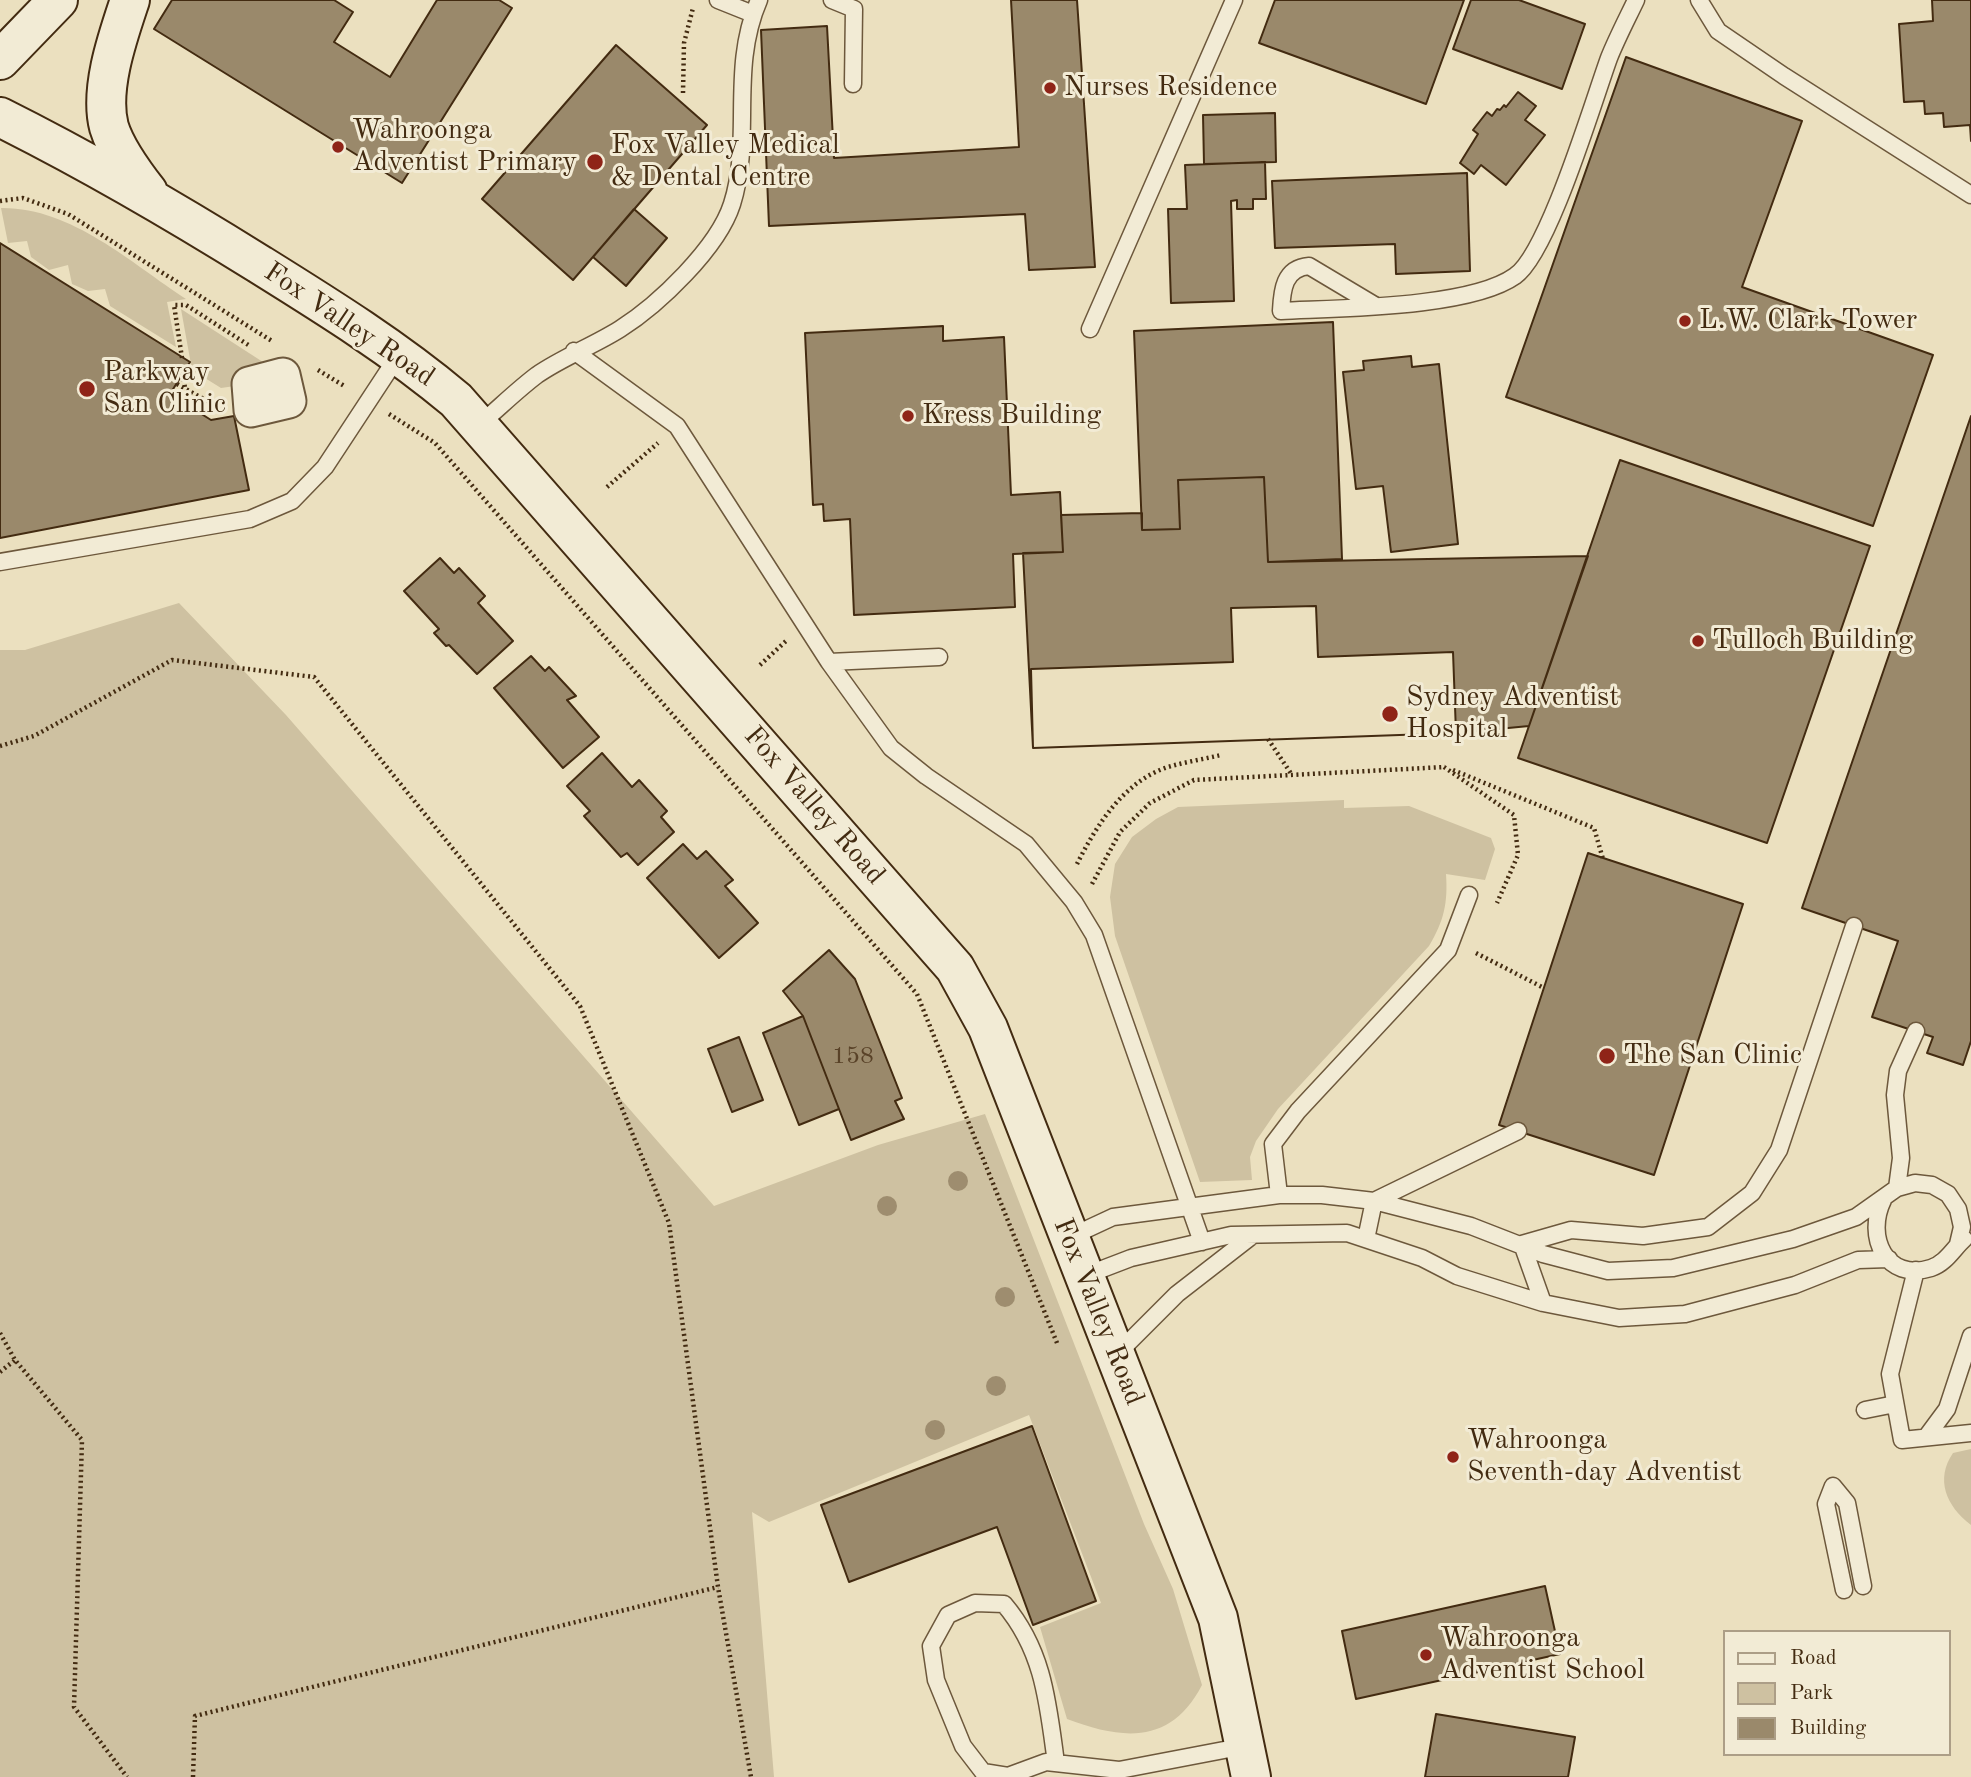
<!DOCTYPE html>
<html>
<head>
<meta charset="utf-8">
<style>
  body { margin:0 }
  #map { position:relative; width:1971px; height:1777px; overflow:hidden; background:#ebe0bf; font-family:"Old Standard TT",serif }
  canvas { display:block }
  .legend { position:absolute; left:1723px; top:1630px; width:228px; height:126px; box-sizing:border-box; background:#f2ebd5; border:2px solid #ac9e87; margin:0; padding:9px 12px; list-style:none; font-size:21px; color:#432b11 }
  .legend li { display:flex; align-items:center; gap:14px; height:35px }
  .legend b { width:35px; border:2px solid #ac9e87 }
</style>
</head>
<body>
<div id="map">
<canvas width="1971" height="1777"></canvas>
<ul class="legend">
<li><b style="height:9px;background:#f2ebd5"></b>Road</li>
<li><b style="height:19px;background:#cec1a1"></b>Park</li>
<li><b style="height:19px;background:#9a896b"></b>Building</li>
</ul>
</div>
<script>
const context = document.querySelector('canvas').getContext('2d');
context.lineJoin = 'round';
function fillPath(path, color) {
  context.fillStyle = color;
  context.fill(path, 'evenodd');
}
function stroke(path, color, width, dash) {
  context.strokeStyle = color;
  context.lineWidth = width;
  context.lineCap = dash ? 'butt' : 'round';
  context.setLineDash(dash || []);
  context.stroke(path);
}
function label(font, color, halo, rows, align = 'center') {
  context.font = font + ' "Old Standard TT",serif';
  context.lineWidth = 6;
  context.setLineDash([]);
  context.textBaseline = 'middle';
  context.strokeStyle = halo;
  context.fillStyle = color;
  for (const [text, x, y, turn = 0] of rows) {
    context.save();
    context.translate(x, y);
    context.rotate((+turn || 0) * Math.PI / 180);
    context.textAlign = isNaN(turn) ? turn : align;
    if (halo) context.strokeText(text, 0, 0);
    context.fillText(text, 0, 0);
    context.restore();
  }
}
const green = new Path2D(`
  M1,208C71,207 131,263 186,299L167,302L176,347L110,306L105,289L88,291L72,284L68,265L49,270L31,257L27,241L8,243Z
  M181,309L283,375L249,384L221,388L192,370Z
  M179,603L286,715L714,1206L878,1145L985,1114L1144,1524L1173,1589L1202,1685C1171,1745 1123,1740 1067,1719L1040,1627L1101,1603L1029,1415L769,1522L752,1512L774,1777H0V650H25Z
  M1344,800V808L1409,806L1491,838L1495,849L1485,880L1446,874C1448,903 1444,921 1429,946L1278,1109L1256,1141L1250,1157L1252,1180L1200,1182L1115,936L1110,897L1115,864L1132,837L1156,819L1178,807Z
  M1971,1449V1525C1946,1506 1935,1479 1953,1453Z`);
const building = new Path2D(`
  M172,0H334L353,12L334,42L390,77L437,0H499L512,8L402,183L154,29Z
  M1011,0H1077L1095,267L1029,270L1025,214L769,226L761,30L827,26L834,158L1019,147Z
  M1275,0H1464L1426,104L1259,43Z
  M1471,0H1519L1585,24L1562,89L1453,49Z
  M1932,0H1971V141L1970,125L1944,127L1943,113L1925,114L1924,101L1904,102L1899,24L1933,21Z
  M616,45L707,125L573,280L482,199Z
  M1626,57L1802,121L1742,287L1933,355L1873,526L1506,397Z
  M1518,92L1536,106L1525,120L1545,135L1506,185L1481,165L1474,174L1460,163L1478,134L1473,130L1487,112L1492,116L1497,109L1500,110L1504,105L1506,107Z
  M1275,113L1276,162L1204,164L1203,115Z
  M1265,162L1266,199H1253V209H1237V200L1231,201L1234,301L1171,303L1168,209H1187L1185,165Z
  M1467,173L1470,271L1396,274L1395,244L1275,248L1272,181Z
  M634,209L667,238L626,286L593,257Z
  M0,243L190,362L170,394L211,420L234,416L249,490L0,538Z
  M1333,322L1342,559L1268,562L1264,477L1178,480L1180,529L1142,530L1134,331Z
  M943,326V341L1004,337L1011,495L1060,492L1063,552L1013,554L1015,607L854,615L850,519L824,521L823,504L813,505L805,333Z
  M1411,356L1412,367L1439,364L1458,544L1391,552L1383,486L1356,489L1343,372L1364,370L1363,361Z
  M1971,416V1041L1963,1065L1927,1053L1933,1037L1872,1017L1898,941L1802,908Z
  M1620,460L1870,546L1767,843L1518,758Z
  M1264,477L1268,562L1588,556L1529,726L1456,733L1033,748L1023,553L1063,552L1061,515L1142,513V530L1180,529L1178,480Z
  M440,558L454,573L459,568L485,596L478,603L513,641L477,674L449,645L446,646L434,633L439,629L404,591Z
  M1316,606L1318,657L1453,652L1456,733L1033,748L1031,669L1233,662L1231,608Z
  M531,656L545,671L549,667L576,696L567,700L599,737L563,768L494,688Z
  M602,753L632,787L639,780L667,811L661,817L674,832L638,865L627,853L621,857L584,816L590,811L567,786Z
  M683,844L697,859L706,851L733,880L725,886L758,923L719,958L647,878Z
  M1588,853L1743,904L1654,1175L1499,1125Z
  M829,950L855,979L902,1098L895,1101L904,1119L851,1140L803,1016L783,991Z
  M803,1016L839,1109L799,1125L763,1033Z
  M739,1037L763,1100L732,1112L708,1049Z
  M1032,1426L1096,1601L1033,1625L997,1527L849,1582L821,1505Z
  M1545,1586L1560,1654L1356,1699L1342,1631Z
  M1436,1714L1575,1737L1568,1777H1425Z`);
const path = new Path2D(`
  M683,93L684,43L693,8
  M0,201L23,198L68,214L272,341
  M182,358L174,305H186L250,346
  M318,370L346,387
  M183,374L185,388
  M177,384L207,401H214
  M389,414L435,443L917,994L1057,1343
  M607,487L658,443
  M760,665L786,641
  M1268,739L1292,775
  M0,746L34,736L172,660L314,677L580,1006L669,1223L718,1587L751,1777
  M1444,767L1514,815L1518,855L1497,903
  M1453,770L1594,828L1603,859
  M1077,864C1096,826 1124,781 1168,767C1185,762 1204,759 1221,755
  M1092,884L1120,832L1150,803L1194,780L1445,767
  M1476,953L1544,988
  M0,1333L15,1360L82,1440L74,1707L127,1777
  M0,1372L15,1360
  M193,1777L195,1716L718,1587`);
const lane = new Path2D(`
  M718,0L753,14
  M832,0L854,9L853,84
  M1699,0L1718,31L1784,76L1971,195
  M1376,306L1309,266C1284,268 1282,290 1281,311C1339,308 1470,308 1515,276C1548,254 1593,102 1609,58C1617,38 1627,19 1636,0
  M1090,329L1234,0
  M574,351L677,426L829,662L891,748L926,776L1026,844L1074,902L1094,935L1202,1242
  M480,424C499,408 517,390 537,375C563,357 593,346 620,329C658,305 718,248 732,204C753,138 729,69 759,0
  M0,562L250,519L292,501L325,467L398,356
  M829,662L939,657
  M1897,1188L1901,1158L1895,1095L1898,1071L1916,1031
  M1279,1195L1273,1144L1298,1111L1448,950L1469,895
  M1883,1200C1865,1237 1886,1282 1931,1268C1946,1263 1953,1249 1964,1239
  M1070,1237L1113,1217L1279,1195H1322L1374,1201L1471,1226L1543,1254L1608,1271L1673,1268L1793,1239L1856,1217L1897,1188L1915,1183L1932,1185L1948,1194L1958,1209L1962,1227L1958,1244
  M1366,1239L1374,1201L1518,1131
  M1522,1244L1571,1230L1643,1236L1708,1227L1752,1193L1779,1150L1854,926
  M1522,1244L1543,1303
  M1916,1270L1890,1374L1902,1440L1971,1433
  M1084,1276L1131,1258L1231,1235L1347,1233L1422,1258L1457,1276L1543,1303L1619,1318L1685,1314L1795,1285L1858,1260L1889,1259
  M1116,1355L1177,1294L1253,1235
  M1865,1410L1895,1404
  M1927,1436L1947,1409L1971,1336
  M1844,1590L1826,1504L1833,1486L1847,1503L1863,1586
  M1056,1763C1048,1704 1044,1651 1004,1604L975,1603L948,1615L931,1646L936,1680L963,1746L983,1772L1008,1776L1046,1762L1119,1770L1245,1746`);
const street = new Path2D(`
  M283,375L289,401L251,410L249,384Z`);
const secondary = new Path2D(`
  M130,0C118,36 99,89 109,127C116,150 134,174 148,192
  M0,60L58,0
  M0,117C90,162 174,211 259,264C328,307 394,348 456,400L955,968L988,1028L1218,1618L1251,1777`);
const trees = [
  [958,1181],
  [887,1206],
  [1005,1297],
  [996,1386],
  [935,1430]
];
const markers = [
  [1050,88,7,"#8f2418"],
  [338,147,7,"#8f2418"],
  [595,162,9,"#8f2418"],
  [1685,321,7,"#8f2418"],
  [87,389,9,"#8f2418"],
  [908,416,7,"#8f2418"],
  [1698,641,7,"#8f2418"],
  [1390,714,9,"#8f2418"],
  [1607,1056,9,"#8f2418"],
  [1453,1457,7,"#8f2418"],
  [1426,1655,7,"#8f2418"]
];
const numberNames = [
  ["158",853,1057]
];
const poiNames = [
  ["Nurses Residence",1064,88],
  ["Wahroonga",352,131],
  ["Adventist Primary",352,163],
  ["Fox Valley Medical",611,146],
  ["& Dental Centre",611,178],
  ["L.W. Clark Tower",1699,321],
  ["Parkway",103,373],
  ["San Clinic",103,405],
  ["Kress Building",922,416],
  ["Tulloch Building",1712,641],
  ["Sydney Adventist",1406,698],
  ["Hospital",1406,730],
  ["The San Clinic",1623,1056],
  ["Wahroonga",1467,1441],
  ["Seventh-day Adventist",1467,1473],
  ["Wahroonga",1440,1639],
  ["Adventist School",1440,1671]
];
const streetNames = [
  ["Fox Valley Road",349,325,34],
  ["Fox Valley Road",814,806,49],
  ["Fox Valley Road",1098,1312,68]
];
fillPath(green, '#cec1a1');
fillPath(building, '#9a896b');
stroke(building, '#432b11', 2);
stroke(lane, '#6d583c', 19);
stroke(street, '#6d583c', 37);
stroke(secondary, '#432b11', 42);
stroke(path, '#432b11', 4.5, [2, 3.5]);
stroke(lane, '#f2ebd5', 16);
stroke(street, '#f2ebd5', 33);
stroke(secondary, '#f2ebd5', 38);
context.fillStyle = '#9e8d6f';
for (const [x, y] of trees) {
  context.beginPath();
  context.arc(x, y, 10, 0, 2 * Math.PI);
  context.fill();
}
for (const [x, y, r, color] of markers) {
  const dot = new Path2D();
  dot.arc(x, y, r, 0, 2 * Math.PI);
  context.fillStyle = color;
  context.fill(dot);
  stroke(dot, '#f2ebd5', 2.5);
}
label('24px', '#594228', null, numberNames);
label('28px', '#432b11', '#f2ebd5', poiNames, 'left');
label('28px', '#432b11', '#f2ebd5', streetNames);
</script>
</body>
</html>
